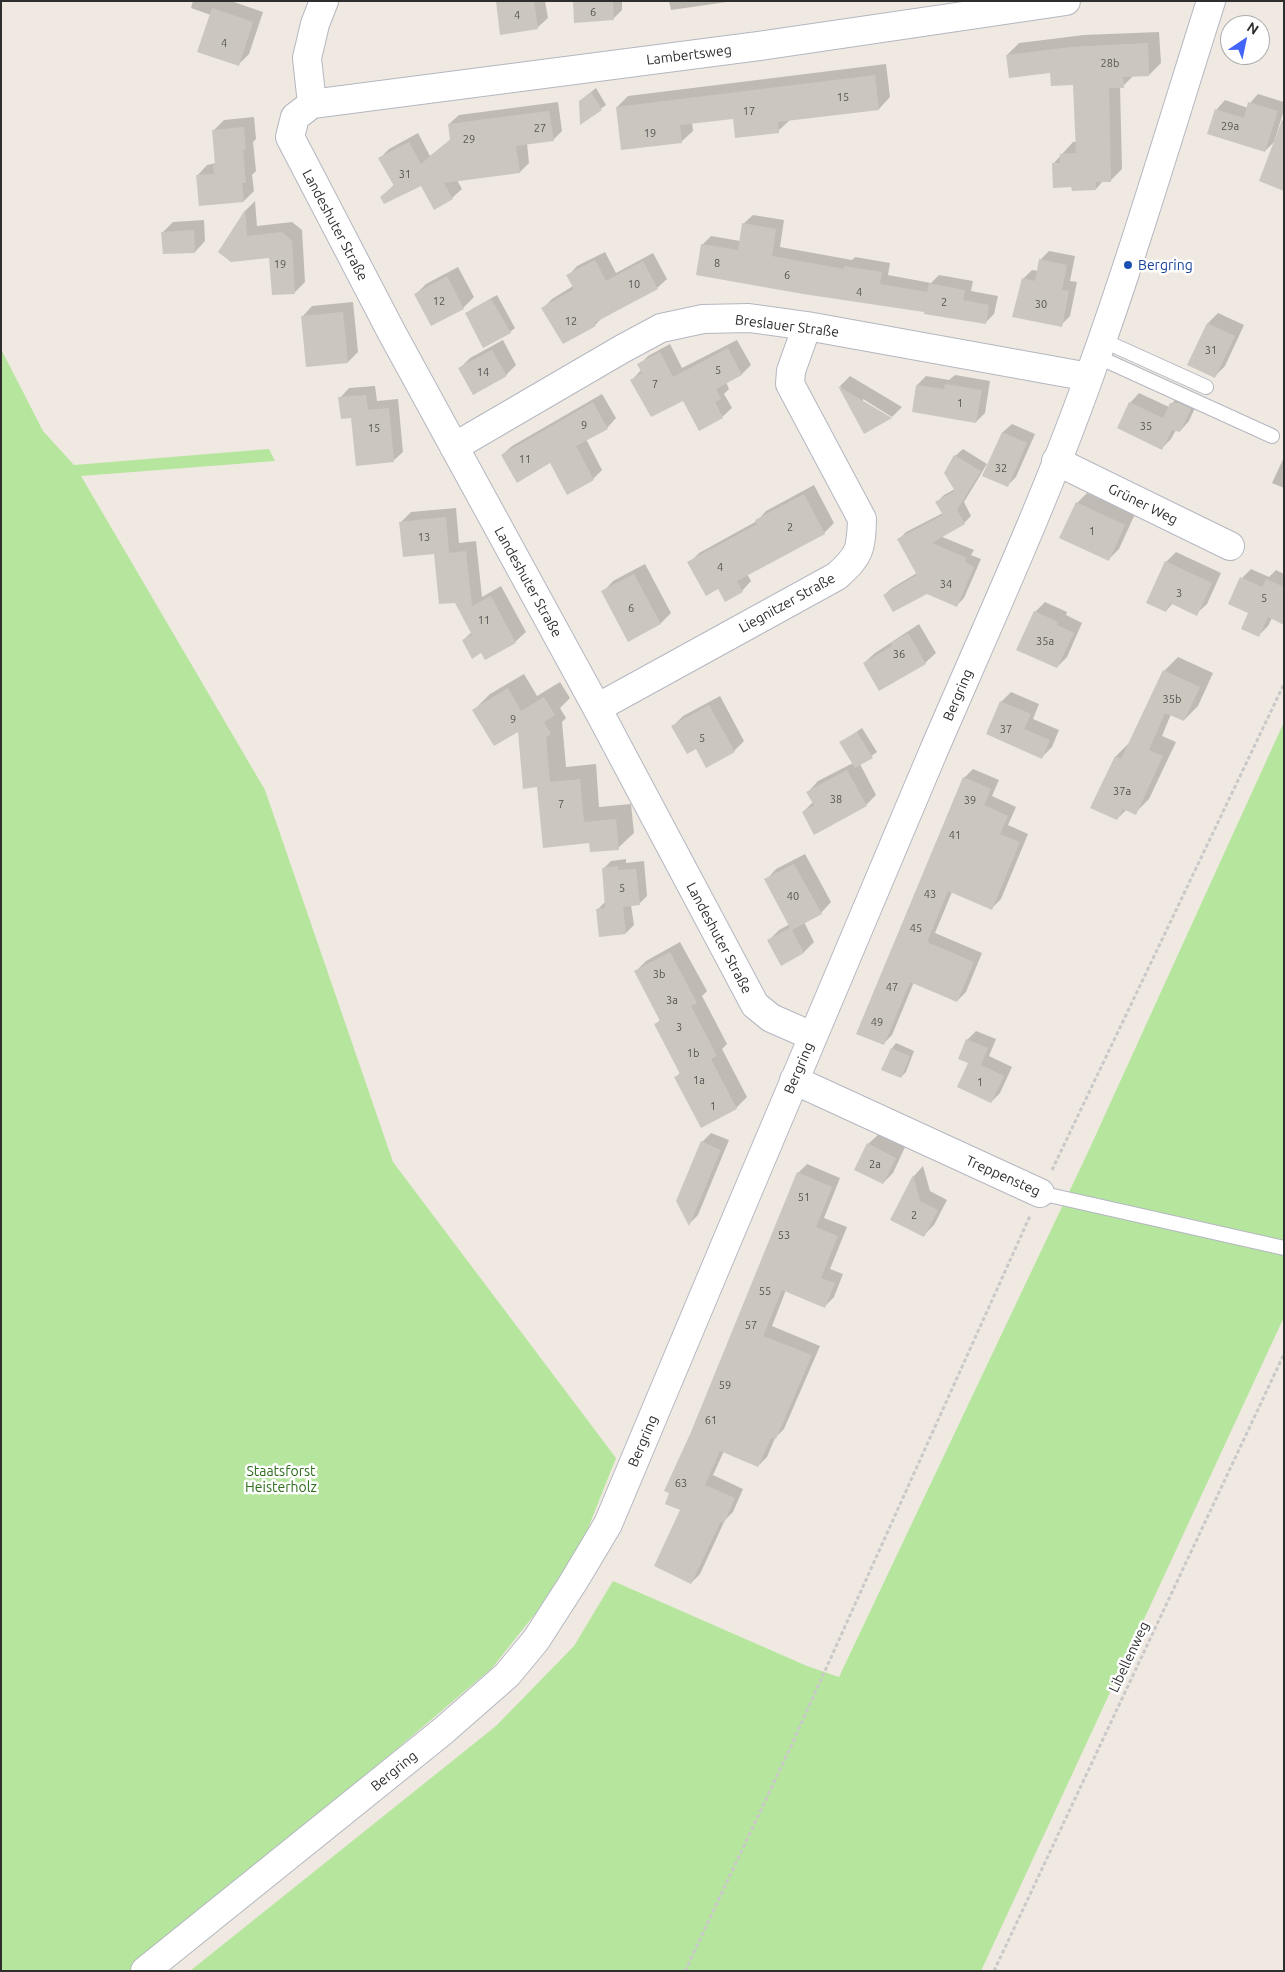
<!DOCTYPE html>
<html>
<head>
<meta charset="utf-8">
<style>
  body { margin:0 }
  #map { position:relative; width:1285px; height:1972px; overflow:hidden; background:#efe9e1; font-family:Ubuntu,sans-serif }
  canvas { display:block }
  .frame { position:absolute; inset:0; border:2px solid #2e2e2e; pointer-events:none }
  .north { position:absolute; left:1220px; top:15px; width:50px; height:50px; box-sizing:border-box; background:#fff; border:1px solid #ababab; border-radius:50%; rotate:34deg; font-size:14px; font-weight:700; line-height:20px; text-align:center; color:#2e2e2e }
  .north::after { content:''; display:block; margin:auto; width:18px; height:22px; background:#4264fb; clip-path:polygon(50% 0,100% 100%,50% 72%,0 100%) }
</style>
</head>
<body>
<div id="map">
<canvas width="1285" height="1972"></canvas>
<div class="frame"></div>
<div class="north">N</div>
</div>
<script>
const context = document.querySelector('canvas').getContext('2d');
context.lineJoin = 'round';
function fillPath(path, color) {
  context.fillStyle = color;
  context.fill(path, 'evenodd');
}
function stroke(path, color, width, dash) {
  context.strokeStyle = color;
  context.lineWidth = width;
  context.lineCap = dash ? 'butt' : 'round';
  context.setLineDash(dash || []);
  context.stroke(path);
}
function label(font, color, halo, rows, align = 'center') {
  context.font = font + ' Ubuntu,sans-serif';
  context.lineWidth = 5;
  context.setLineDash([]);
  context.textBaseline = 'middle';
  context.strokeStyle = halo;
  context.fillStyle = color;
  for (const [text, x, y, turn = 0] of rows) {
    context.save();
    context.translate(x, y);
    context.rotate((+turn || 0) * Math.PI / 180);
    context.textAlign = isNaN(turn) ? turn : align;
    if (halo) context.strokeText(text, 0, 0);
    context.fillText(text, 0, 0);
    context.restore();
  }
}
const green = new Path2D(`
  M1,349L43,431L74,465L269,449L275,461L81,476L265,790L393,1162L616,1458L573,1566L492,1668L135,1971H1Z
  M1284,722V1317L981,1971H190L496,1726L574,1646L613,1581L807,1666L839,1677L1088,1152Z`);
const shadow = new Path2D(`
  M193,1H231L263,12L249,54L238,65L211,15L191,8Z
  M497,1H545L548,18L537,28Z
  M574,1H628L622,2V10L613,19Z
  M669,1H734L671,10Z
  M1159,32L1161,63L1149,75H1134L1123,86H1120L1122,169L1110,181H1103L1096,189L1072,186L1054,163L1073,142H1077L1074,84L1051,72L1007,55L1019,43L1084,35Z
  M886,64L890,97L879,109L790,120L778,131L734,117L692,122L693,131L681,142L617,107L628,96Z
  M596,88L606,105L581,123L580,101Z
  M1258,94L1284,102V110L1274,142L1265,151L1209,133L1217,109L1225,100L1248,108L1250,103Z
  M558,102L562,131L553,140L527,143L529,163L520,172L457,180L462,189L452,198L421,184L381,197L395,184L379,159L389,149L418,133L430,156L451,139L449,124L459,115Z
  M254,117L256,139L253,142L256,171L252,175L254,191L244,201L197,176L207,165L216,163L213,131L224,120Z
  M255,201L257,226L292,222L302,230L305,282L295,292L270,257L220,252L246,210Z
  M753,215L784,220L780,247L852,260L855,257L890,263L888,275L931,283L939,275L973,281L971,291L998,296L994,314L985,323L926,311L702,245L711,236L740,241L743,224Z
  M204,220L205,241L195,252L163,232L173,222Z
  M1049,251L1075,256L1070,281L1077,282L1070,316L1061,325L1023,279L1032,270L1038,271L1040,260Z
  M605,252L616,273L653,253L667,279L657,288L603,317L595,325L563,343L543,308L552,299L573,286L568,276L577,266Z
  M458,267L474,297L463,308L416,294L426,284Z
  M497,295L515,328L510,332L467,314L472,309Z
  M353,302L358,352L348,362L302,317L312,306Z
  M1218,313L1244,325L1225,366L1215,376L1189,364L1208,323Z
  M503,340L516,365L506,375L460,368L470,358Z
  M737,340L751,365L742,374L726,382L729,389L724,394L732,408L722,417L683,399L632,380L641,370L639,365L648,356L670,344L682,368Z
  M955,375L990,381L985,413L976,422L917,385L926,376L949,380Z
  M850,376L902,407L892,417L863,399L865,432L840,386Z
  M375,386L377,401L398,399L403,452L393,461L352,417L340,398L349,388Z
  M1139,393L1169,407L1180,394L1199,399L1189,421L1180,431L1176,430L1171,439L1162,448L1130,403Z
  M602,394L616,418L607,428L586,439L602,470L593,479L550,462L502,455L512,446Z
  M1012,424L1035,434L1016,477L1007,486L983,476L1003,432Z
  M963,449L987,464L964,502L971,516L964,523L940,536L974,550L971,555L981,559L964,598L957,605L927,592L884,595L892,588L917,573L899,539L906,532L943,513L937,502L944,495L955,489V456Z
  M1284,457V488L1272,483Z
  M814,485L834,523L824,533L747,574L751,581L742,591L719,588L689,563L699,553L757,521L766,511Z
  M1087,493L1135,514L1119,549L1109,559L1077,503Z
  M456,508L459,543L476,541L482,597L501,586L526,632L515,642L482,652L463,640L472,632L435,553L401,522L411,512Z
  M1176,552L1221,573L1207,604L1196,614L1173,603L1166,611V562Z
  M645,564L671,613L661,623L629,641L603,592L613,581Z
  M1251,569L1269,577L1276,570L1284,574V616L1272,618L1268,626L1258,636L1250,612L1242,578Z
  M1045,602L1067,612L1066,615L1082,623L1067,657L1057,667L1035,612Z
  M919,624L936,653L925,663H864L875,653Z
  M1178,657L1213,673L1198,706L1184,720L1171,714L1162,736L1176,742L1149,799L1135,813L1127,809L1117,819L1116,756L1129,743L1164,671Z
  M524,674L537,696L560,682L570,698L560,708L566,718L562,722L566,767L596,764L599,807L631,804L634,833L618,848L590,842L538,786L519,730L474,710L490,694Z
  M1011,692L1039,704L1033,719L1059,730L1052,747L1042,757L1001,702Z
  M720,696L744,741L734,751L697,747L673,726L683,716Z
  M862,728L877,752L860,764L876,795L866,805L803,812L813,802L808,792L818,781L853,763L841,742Z
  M973,769L999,780L992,796L1016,807L1008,825L1028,834L1001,899L992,908L952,892L935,933L982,953L966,992L957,1001L914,982L892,1035L883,1044L964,778Z
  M805,854L831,902L821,913L804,922L814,942L804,952L781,964L768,941L779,930L790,924L766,880L776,869Z
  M626,859V863L644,861L647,896L639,904L631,905L634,925L626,933L598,909L606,901L603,869L611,861Z
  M680,942L707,991L702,996L727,1044L722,1049L747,1097L736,1108L702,1126L676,1077L681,1072L656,1024L661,1019L636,971L646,961Z
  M976,1031L996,1039L989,1056L1012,1067L1000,1093L991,1102L970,1062L967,1040Z
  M896,1043L914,1051L906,1072L901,1077L892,1048Z
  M711,1133L729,1140L698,1215L689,1224L702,1142Z
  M879,1134L905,1147L893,1173L883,1183L868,1144Z
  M807,1164L840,1178L824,1218L847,1227L830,1269L843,1274L834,1297L825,1306L786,1290L772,1326L820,1346L784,1429L775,1438L767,1457L758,1466L724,1451L713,1475L743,1489L733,1512L725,1520L700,1574L691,1583L682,1510L692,1432L798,1173Z
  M923,1166L930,1191L947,1200L934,1225L923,1236L891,1219L914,1176Z`);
const building = new Path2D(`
  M496,1H534L538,29L500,35Z
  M573,1H613L614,20L574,23Z
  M212,8L253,22L239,66L197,52Z
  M1148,43L1149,76L1123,77L1124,88H1109L1111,182H1096V190L1072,191L1071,187L1053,188L1052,163H1060V154L1076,153L1073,85L1051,86L1050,73L1009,78L1006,55L1071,47Z
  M875,75L879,110L778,122L779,133L735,138L733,119L680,125L682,143L621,150L616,107Z
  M591,92L602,110L580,125L579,101Z
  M1248,102L1278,111L1265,152L1207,134L1215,109L1244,118Z
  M549,111L554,141L516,146L520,173L444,183L453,199L434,210L421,186L384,204L380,197L394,186L378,158L409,142L421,164L450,140L448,124Z
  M1282,120L1284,121V191L1259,181Z
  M244,127L246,150H243L246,183H242L244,202L199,206L196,175L214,174L213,165H215L212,130Z
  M245,210L247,236L282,232L292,241L295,294L272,295L269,258L231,262L218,252Z
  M742,223L776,229L772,256L844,269V266L882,272L880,284L927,292L929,283L965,290L963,300L989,305L986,324L924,314V312L803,294L696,275L701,244L738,250Z
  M194,230L195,253L163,254L161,232Z
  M1039,259L1067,265L1062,290L1069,291L1062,327L1012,317L1022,278L1035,281Z
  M595,260L606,281L643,261L658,289L594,323L596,326L563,344L541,308L574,289L566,275Z
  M447,276L464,309L431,326L414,294Z
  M491,299L511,333L483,348L465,313Z
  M343,312L348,363L306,367L301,316Z
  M1207,323L1235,336L1215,378L1187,365Z
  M728,348L742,375L716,389L721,399L715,402L723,418L699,431L683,401L651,417L630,380L642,373L637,364L660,352L673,377Z
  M492,350L507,376L473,395L458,368Z
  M945,384L982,390L976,423L912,412L916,385L944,389Z
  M838,386L892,418L864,434Z
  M366,395L368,410L389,408L394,462L356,466L351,418L341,419L338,397Z
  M593,402L608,429L576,446L594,480L567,495L550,463L517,483L501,455Z
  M1129,402L1163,418L1170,403H1179L1191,409L1180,432L1172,430L1162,450L1117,428Z
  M1002,432L1027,443L1008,487L982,476Z
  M954,455L981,471L957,510L965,524L932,543L967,558L965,562L974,567L957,607L927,594L893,612L883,595L917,575L897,539L943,515L935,502L955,491L944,473Z
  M804,494L825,534L737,581L743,592L725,602L718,589L706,596L687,562L757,524L755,520Z
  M1076,502L1125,525L1109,561L1059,538Z
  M446,517L449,553L466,551L472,606L491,596L516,643L485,660L481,653L472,659L462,640L472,635L455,603L439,604L434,554L403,557L399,522Z
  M1165,561L1212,583L1197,616L1170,603L1166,612L1146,603Z
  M634,574L661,624L628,642L601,591Z
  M1240,577L1262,587L1266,579L1284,587V625L1268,617L1259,637L1241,629L1248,613L1228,604Z
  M1034,611L1058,622L1057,625L1074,633L1057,668L1016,650Z
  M908,633L926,664L879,691L863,663L892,646L891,643Z
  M1163,670L1200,687L1184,721L1165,713L1149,750L1163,756L1136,815L1123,809L1117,820L1090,808L1115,756L1121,759Z
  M508,688L521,711L544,697L555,715L544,722L551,734L546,737L550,782L580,779L584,822L616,819L619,850L590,852L589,843L543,848L537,787L523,789L518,732L494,746L472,710Z
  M1000,701L1031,714L1024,729L1050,740L1042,759L986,734Z
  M709,705L735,752L706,768L696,749L687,754L671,726Z
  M857,732L873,758L855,768L839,742Z
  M847,770L867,806L814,835L802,812L814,805L806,792Z
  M963,777L991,789L984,805L1008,816L1000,834L1020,842L992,910L948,891L927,942L974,962L957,1002L910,982L884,1045L856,1034Z
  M794,864L822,914L792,930L804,953L781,966L767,940L790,928L764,879Z
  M618,866V870L636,869L640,905L623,907L626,934L599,937L596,909L605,908L602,868Z
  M670,952L697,1003L691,1006L717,1056L711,1059L737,1109L701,1128L674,1077L680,1074L654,1024L660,1021L634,971Z
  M966,1039L988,1048L981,1065L1004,1076L991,1103L957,1087L968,1063L958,1059Z
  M891,1048L910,1056L901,1078L881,1070Z
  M701,1141L721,1150L689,1226L676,1201Z
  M867,1143L896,1158L883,1184L854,1170Z
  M797,1172L832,1187L816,1227L838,1236L821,1278L835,1283L825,1308L782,1290L763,1336L812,1355L776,1439L771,1438L758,1467L720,1451L705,1485L735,1498L724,1523L721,1521L691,1584L654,1566L680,1510L665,1504L669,1493L664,1491L691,1432Z
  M913,1175L920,1201L938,1210L924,1237L890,1220Z`);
const path = new Path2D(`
  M1052,1170L1284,684
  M685,1971L792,1744L1030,1216
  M994,1971L1284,1354`);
const lane = new Path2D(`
  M1102,340L1206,387
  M1096,356L1272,436
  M1040,1193L1284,1248`);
const street = new Path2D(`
  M312,104L307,58L315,24L324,1
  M454,447L622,349L661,328L703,319L749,318L807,326L1089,377
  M1056,461L1230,546
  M597,708L837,576C860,555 861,550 862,519L790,384L791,371L807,326
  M812,1036L771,1018L755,1005L597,708L392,333L290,137L295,117L312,104L759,46L1066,1
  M794,1080L1040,1193
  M145,1971L443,1731L507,1675L536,1640L574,1581L608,1524C715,1268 823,1013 931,757C985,631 1043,506 1089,377C1134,253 1171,127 1211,1`);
const markers = [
  [1128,265,5,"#1a4fb4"]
];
const numberNames = [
  ["6",593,12],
  ["4",517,15],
  ["4",224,43],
  ["28b",1110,63],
  ["15",843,97],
  ["17",749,111],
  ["29a",1230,126],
  ["27",540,128],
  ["19",650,133],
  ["29",469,139],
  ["31",405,174],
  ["8",717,263],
  ["19",280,264],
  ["6",787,275],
  ["10",634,284],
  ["4",859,292],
  ["12",439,301],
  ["2",944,302],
  ["30",1041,304],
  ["12",571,321],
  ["31",1211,350],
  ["5",718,370],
  ["14",483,372],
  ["7",655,384],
  ["1",960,403],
  ["9",584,425],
  ["35",1146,426],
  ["15",374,428],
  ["11",525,459],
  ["32",1001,468],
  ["2",790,527],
  ["1",1092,531],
  ["13",424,537],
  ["4",720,567],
  ["34",946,584],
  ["3",1179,593],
  ["5",1264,598],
  ["6",631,608],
  ["11",484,620],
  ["35a",1045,641],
  ["36",899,654],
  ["35b",1172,699],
  ["9",513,719],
  ["37",1006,729],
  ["5",702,738],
  ["37a",1122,791],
  ["38",836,799],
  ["39",970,800],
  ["7",561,804],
  ["41",955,835],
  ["5",622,888],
  ["43",930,894],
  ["40",793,896],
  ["45",916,928],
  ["3b",659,974],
  ["47",892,987],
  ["3a",672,1000],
  ["49",877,1022],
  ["3",679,1027],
  ["1b",693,1053],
  ["1a",699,1080],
  ["1",980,1082],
  ["1",713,1106],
  ["2a",875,1164],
  ["51",804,1197],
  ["2",914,1215],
  ["53",784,1235],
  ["55",765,1291],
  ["57",751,1325],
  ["59",725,1385],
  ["61",711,1420],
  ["63",681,1483]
];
const streetNames = [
  ["Lambertsweg",689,55,-7],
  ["Landeshuter Straße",335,225,62],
  ["Breslauer Straße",787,326,7],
  ["Grüner Weg",1143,504,26],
  ["Landeshuter Straße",528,582,61],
  ["Liegnitzer Straße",787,603,-29],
  ["Bergring",958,695,-67],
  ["Landeshuter Straße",719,938,62],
  ["Bergring",799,1068,-67],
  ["Treppensteg",1003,1176,24],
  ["Bergring",643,1441,-67],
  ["Libellenweg",1129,1657,-65],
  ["Bergring",394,1771,-39]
];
const transitNames = [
  ["Bergring",1138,265]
];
const parkNames = [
  ["Staatsforst",281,1471],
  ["Heisterholz",281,1487]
];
fillPath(green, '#b6e59e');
fillPath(shadow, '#0003');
fillPath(building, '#cbc7bf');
stroke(lane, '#b4b7c1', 16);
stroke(street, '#b4b7c1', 30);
stroke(path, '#c9c9c9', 3, [4, 2.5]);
stroke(lane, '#fff', 14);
stroke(street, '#fff', 28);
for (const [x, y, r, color] of markers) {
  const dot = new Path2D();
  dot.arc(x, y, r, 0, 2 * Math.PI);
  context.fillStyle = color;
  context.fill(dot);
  stroke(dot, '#fff', 2);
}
label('11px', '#555452', null, numberNames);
label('14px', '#2e2e2e', '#fff', streetNames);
label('14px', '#164399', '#fff', transitNames, 'left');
label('14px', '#2c6e1b', '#fff', parkNames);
</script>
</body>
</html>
